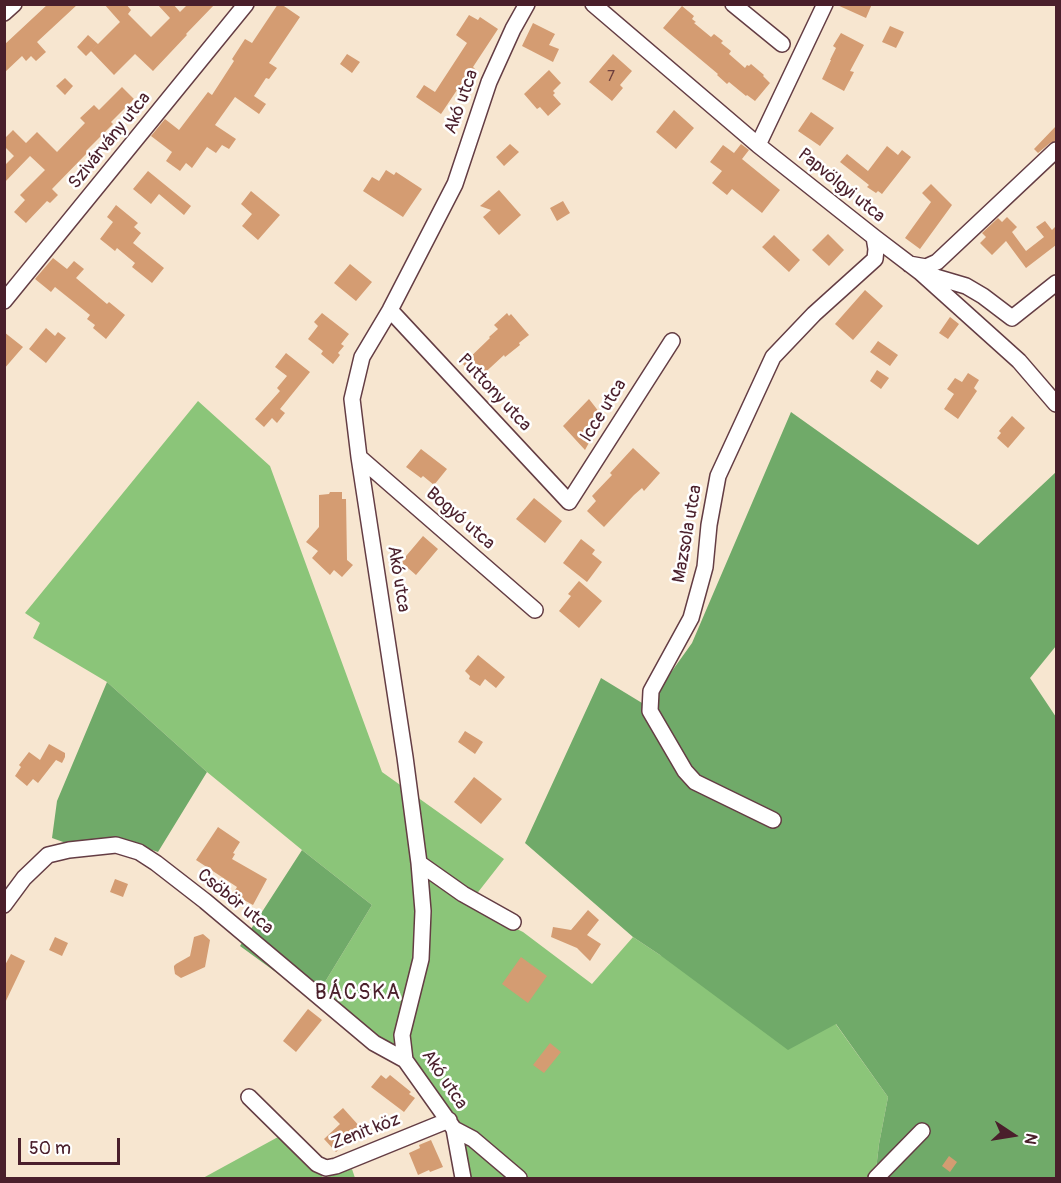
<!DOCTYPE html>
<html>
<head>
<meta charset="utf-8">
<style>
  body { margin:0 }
  #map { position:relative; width:1061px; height:1183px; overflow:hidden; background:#f7e6d0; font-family:Pangolin,sans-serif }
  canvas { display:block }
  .frame { position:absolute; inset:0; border:6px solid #4a1f2b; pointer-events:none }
  .north { position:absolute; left:983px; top:1105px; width:60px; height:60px; -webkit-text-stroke:4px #fff; paint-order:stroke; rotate:102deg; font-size:16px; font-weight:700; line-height:24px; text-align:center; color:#4a1f2b }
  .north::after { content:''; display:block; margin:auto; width:21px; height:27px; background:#4a1f2b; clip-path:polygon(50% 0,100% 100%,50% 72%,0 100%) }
  .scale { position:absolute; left:18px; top:1138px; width:102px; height:27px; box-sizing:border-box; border:3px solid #4a1f2b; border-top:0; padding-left:8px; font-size:18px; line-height:21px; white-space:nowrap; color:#4a1f2b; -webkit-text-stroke:4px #fff; paint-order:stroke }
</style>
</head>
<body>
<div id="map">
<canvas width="1061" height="1183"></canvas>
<div class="frame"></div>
<div class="north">N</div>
<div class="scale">50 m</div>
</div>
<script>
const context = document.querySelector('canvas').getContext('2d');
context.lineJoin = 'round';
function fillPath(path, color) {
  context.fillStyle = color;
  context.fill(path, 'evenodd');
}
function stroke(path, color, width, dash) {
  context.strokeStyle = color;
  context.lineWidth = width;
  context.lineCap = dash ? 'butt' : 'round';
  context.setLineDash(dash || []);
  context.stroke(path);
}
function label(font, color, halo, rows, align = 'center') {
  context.font = font + ' Pangolin,sans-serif';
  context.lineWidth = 5;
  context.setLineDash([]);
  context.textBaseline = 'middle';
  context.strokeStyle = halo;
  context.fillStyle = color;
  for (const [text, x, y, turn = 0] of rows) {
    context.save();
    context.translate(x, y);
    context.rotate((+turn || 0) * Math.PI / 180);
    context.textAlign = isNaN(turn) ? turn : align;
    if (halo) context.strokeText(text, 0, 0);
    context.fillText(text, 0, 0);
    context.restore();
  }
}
const green = new Path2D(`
  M198,401L270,466L382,772L504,859L468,905L523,932L592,984L633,937L660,955L835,1023L888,1097L879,1144L875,1178H455L448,1129L398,1063L314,1000L372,905L302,850L207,772L107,682L33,638L40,623L25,613Z
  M278,1137L324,1178L352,1169L355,1178H203Z`);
const forest = new Path2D(`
  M791,412L978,545L1056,472V646L1030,678L1056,717V1178H875L879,1144L888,1097L836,1024L788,1050L660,955L633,937L525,843L601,678L647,706L692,643Z
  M107,682L207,772L158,852L122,840L66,843L52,838L57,801Z
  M302,850L372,905L314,1000L240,946Z`);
const building = new Path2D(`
  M48,4H78L37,42L46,52L36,61L31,56L26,61L22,56L4,73V45Z
  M104,4H126L131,10L128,14L151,37L170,18L157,4H173L180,12L188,4H215L186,34L187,35L153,71L135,54L114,75L91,51L120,22Z
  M278,4H281L300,17L269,63L277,68L269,79L266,78L254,96L266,104L259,114L235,97L215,125L236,139L229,149L222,145L216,153L207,147L192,168L186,163L180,171L166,161L172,152L151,136L165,119L179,130L208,92L212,95L234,61L232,59L245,39L252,43Z
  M835,4H872L866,18Z
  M682,6L694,16L692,19L696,22L694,23L711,37L714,34L723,41L721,43L731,51L729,54L745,68L747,65L749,66L751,64L764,75L763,76L770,83L755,101L747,95L746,96L729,82L727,84L717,75L718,74L663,28Z
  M469,15L478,20L480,17L498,29L473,67L476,70L462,90L459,87L441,114L416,97L424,85L435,92L467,43L456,35Z
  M533,23L555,34L549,45L559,49L553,62L522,46Z
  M890,26L904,32L896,48L882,42Z
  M841,33L864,45L850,71L854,72L844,91L822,79L831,60H830L836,48L833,46Z
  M88,35L98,44L86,56L77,47Z
  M347,54L360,62L352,73L340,64Z
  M613,54L632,71L620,85L623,88L612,101L589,82Z
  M549,70L561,83L553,91L555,93L553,95L561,104L548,116L540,107L537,109L524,94Z
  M65,78L73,86L65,95L56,86Z
  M122,87L134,99L111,122L113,124L86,151L88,152L52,189L58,195L50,203L47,201L26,223L14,212L25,200L20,195L45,170L30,156L4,183V166L14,156L4,146V139L13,130L26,143L37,132L57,152L85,123L80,118L94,105L99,110Z
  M674,110L694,128L676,149L656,132Z
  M811,112L834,128L820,146L798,131Z
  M1056,126V141L1050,143L1038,153L1034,149Z
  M510,144L519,152L504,166L496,157Z
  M741,144L749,150L742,159L780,190L762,213L732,189L727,195L712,183L722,171L710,162L723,145L734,153Z
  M887,146L898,155L902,150L911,157L882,194L878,191L876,193L867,187L869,185L840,162L847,154L868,171Z
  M386,170L394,175L396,172L422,189L403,217L363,191L372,177L379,181Z
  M148,171L191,206L184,215L159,194L151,204L133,189Z
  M931,184L952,205L920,249L905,238L931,202L922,193Z
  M499,190L521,215L499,235L483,217L491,210L480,206Z
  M251,191L280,215L258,240L242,226L252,214L241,204Z
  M563,201L570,213L557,221L550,208Z
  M116,205L138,223L134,227L141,233L133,243L164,268L152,283L132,267L135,263L117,248L115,251L100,239L113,222L107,217Z
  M1007,217L1017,227L1012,232L1026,251L1044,237L1036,227L1045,221L1052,230L1056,226V245L1026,268L1006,241L992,255L980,243L986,237L982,233L998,218L1002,222Z
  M828,234L844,250L829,266L812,250Z
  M774,235L800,260L789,272L762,247Z
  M53,258L67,269L74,261L84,269L76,278L107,304L109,302L125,315L106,339L93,328L95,325L87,319L90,315L55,287L51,292L35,279Z
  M350,264L372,282L356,301L334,283Z
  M865,290L883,306L853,340L835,324Z
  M322,313L349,334L341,344L344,346L338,353L340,355L333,364L321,354L323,351L308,339L318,326L314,322Z
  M507,313L509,316L511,314L529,335L519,343L520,345L505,357L504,355L477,380L463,364L490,338L489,337L498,329L494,325Z
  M950,317L959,324L948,339L939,333Z
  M46,328L55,336L58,332L66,338L46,363L29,349Z
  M4,332L23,347L4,369Z
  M878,341L898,355L890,366L870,352Z
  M286,353L310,372L280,409L285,413L277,423L272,418L264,427L255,419L280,391L277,388L287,376L275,367Z
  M877,370L889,378L881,389L870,381Z
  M968,373L979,380L974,388L977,391L958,419L944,409L954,394L947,389L955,378L962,382Z
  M589,399L603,417L585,450L563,426Z
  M1012,416L1025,428L1008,448L997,438L1001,433L999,431Z
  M633,448L660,473L644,491L642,488L634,495L604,527L587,511L596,501L592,496L612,475L610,473Z
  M421,449L447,469L434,485L423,476L421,478L406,467Z
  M330,492H342V499H346L347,560L353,565L342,577L334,570L330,575L312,558L318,551L306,542L319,527V495L329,494Z
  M534,498L562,521L545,543L516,519Z
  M423,536L438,549L416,575L401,562Z
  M581,539L595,550L592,554L602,562L587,582L563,563Z
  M579,581L602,601L579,628L559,611L571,596L568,594Z
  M478,655L505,677L496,688L485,679L480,686L469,679L470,676L465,671Z
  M465,731L483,742L475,754L458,742Z
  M49,744L65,753V757L62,763L56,760L38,783L33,779L27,786L15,776L21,767L19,765L29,752L40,760Z
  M474,777L502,799L481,824L454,802Z
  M218,827L240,842L233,853L235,854L232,859L267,879L253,905L233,894L237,887L196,860Z
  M115,879L128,884L123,897L110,892Z
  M588,910L599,920L587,935L601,944L590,961L577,948L551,937L553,927L571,930Z
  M203,934L210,940L205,967L181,978L175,974L174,968V966L176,964L190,956L194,937Z
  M55,937L68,943L62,956L49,950Z
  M11,954L25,961L4,1005V967Z
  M521,957L547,976L528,1003L502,984Z
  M308,1009L322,1020L296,1052L283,1041Z
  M550,1043L561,1052L544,1073L533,1065Z
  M381,1075L386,1079L390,1075L411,1092L409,1094L415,1098L404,1112L371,1087Z
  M343,1108L361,1128L336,1152L324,1139L340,1124L333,1117Z
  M431,1140L443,1167L430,1172L429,1170L418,1175L409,1153L420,1148L419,1145Z
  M949,1156L957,1162L950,1172L942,1166Z`);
const street = new Path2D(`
  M593,4L758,145L874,237L920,272L1019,361L1056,404
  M733,4L782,44
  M4,13L14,4
  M758,145L825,4
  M909,264L926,267L937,262L1056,150
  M922,273L966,286L983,296L1012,318L1056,283
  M4,301L246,4
  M390,310L569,502L672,341
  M359,457L535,610
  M773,820L695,782L685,771L650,711L651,691L691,618L705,567L709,525L718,476L773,357L814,314L875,259L876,249L874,237
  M419,863L463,894L513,922
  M4,905L24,878L48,855L69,850L116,845L139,852L156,863L205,901L374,1043L405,1060
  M249,1097L317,1164L326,1168L336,1166L449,1120
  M454,1129L473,1139L519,1178
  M463,1178L454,1129L405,1060L402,1035L421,959L423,911L419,863L405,757L359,457L352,399L362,357L390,310L455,184L489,82L513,29L527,4
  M876,1178L922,1131`);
const numberNames = [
  ["7",611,77]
];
const streetNames = [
  ["Akó utca",462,102,-70],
  ["Szivárvány utca",110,141,-51],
  ["Papvölgyi utca",841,186,39],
  ["Puttony utca",494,393,47],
  ["Icce utca",604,411,-58],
  ["Bogyó utca",460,519,41],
  ["Mazsola utca",688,534,-80],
  ["Akó utca",398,579,81],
  ["Csöbör utca",235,902,39],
  ["Akó utca",444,1080,56],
  ["Zenit köz",366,1132,-21]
];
const quarterNames = [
  ["BÁCSKA",358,994]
];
fillPath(green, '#8bc579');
fillPath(forest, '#70aa69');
fillPath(building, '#d49c72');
stroke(street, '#643d44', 18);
stroke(street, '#fff', 15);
label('15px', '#6c3e3d', null, numberNames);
label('18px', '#4a1f2b', '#fff', streetNames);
context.letterSpacing = '1.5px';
label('21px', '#4a1f2b', '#fff', quarterNames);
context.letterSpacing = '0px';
</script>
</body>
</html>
